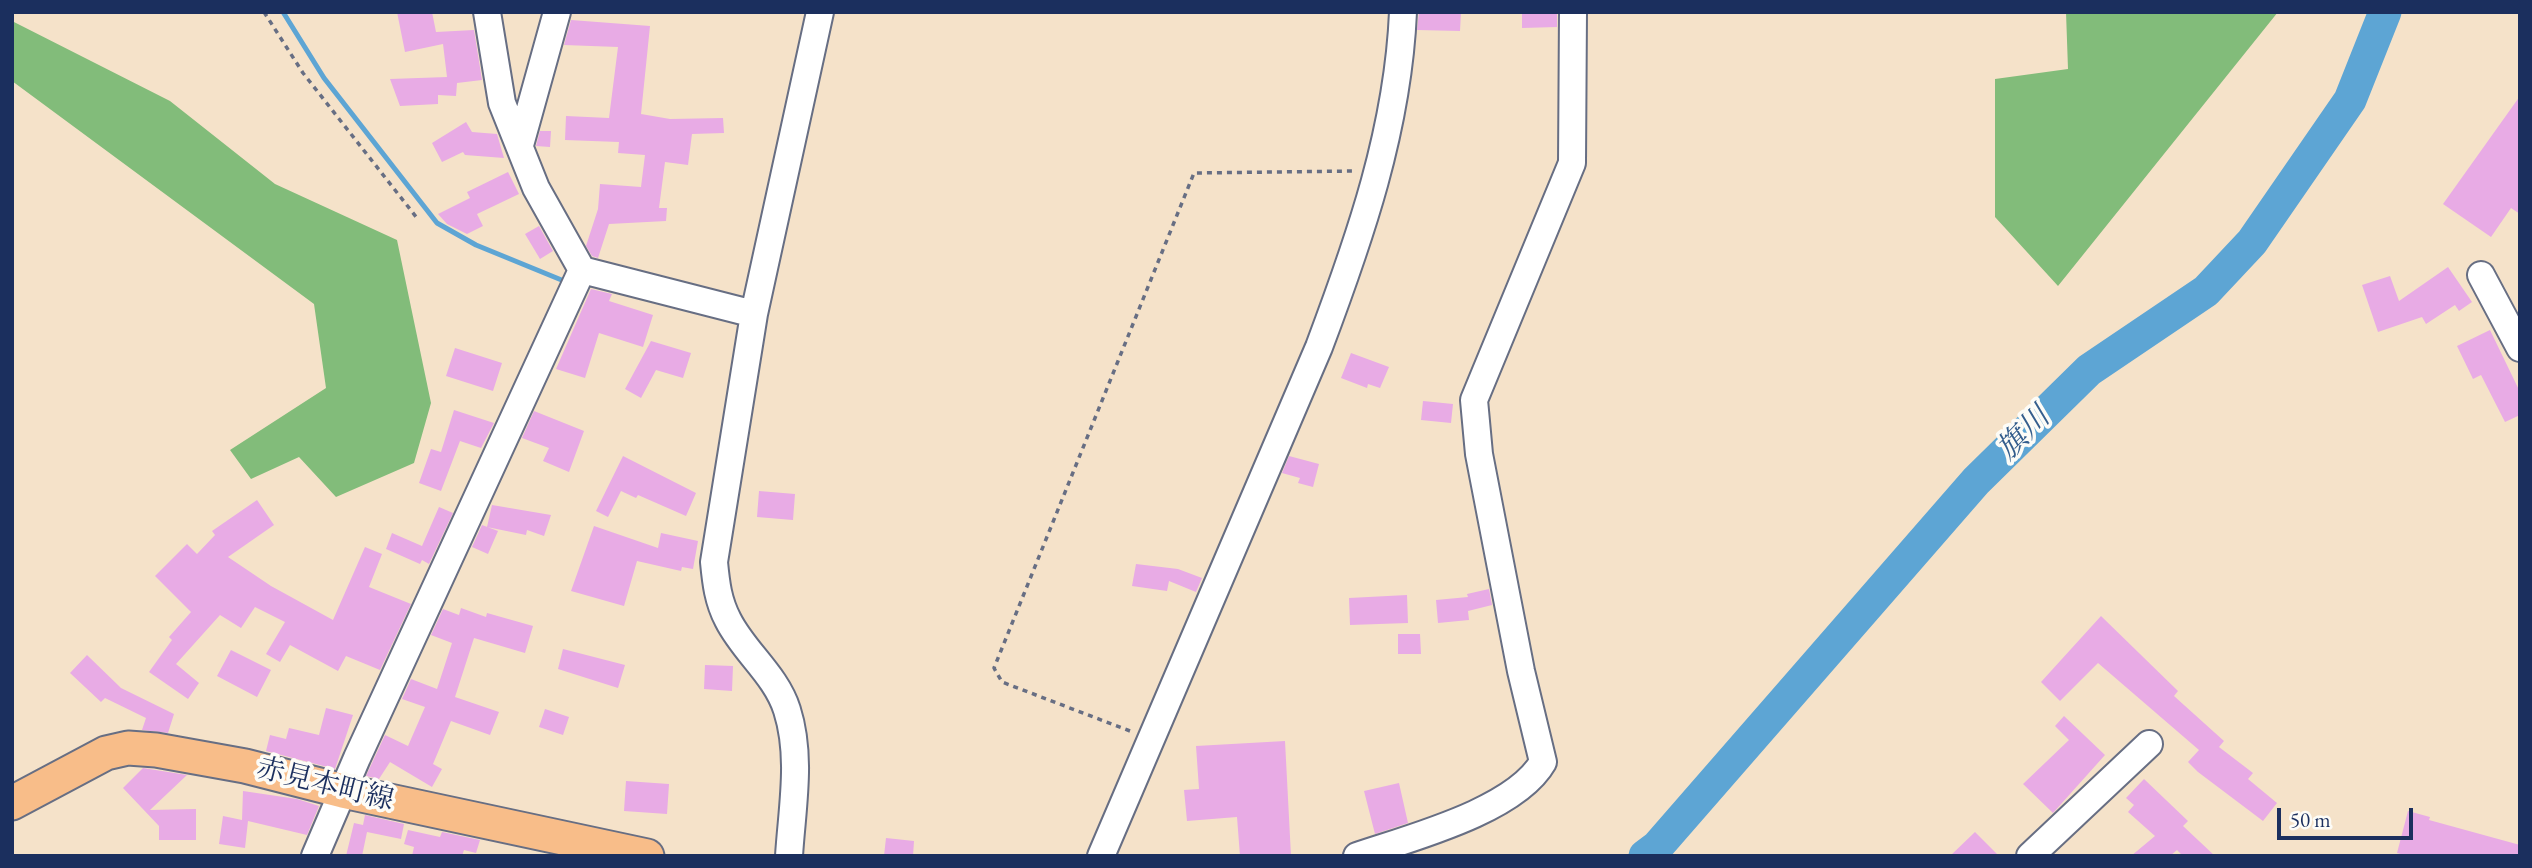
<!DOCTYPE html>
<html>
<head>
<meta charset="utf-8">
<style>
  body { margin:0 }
  #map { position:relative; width:2532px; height:868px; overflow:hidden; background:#f5e2c9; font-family:"EB Garamond",serif }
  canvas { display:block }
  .frame { position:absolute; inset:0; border:14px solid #1b2f5e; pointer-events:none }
  .scale { position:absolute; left:2277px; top:808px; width:136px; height:32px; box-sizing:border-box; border:4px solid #1b2f5e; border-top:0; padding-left:9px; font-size:21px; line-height:24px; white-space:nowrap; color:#1b2f5e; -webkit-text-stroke:5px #fdfcf7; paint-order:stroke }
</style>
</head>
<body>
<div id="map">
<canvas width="2532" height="868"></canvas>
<div class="frame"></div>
<div class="scale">50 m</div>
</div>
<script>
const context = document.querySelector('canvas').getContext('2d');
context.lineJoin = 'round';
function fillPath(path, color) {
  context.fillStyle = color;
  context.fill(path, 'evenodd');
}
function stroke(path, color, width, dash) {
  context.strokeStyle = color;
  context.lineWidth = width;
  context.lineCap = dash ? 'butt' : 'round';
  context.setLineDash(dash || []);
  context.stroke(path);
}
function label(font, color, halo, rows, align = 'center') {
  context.font = font + ' "EB Garamond","Noto Serif JP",serif';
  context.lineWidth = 7;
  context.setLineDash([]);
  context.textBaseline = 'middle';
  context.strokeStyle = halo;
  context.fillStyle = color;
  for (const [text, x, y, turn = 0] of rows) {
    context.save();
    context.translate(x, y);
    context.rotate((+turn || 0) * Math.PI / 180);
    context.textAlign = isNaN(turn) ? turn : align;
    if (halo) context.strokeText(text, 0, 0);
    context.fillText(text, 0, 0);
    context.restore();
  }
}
const forest = new Path2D(`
  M2066,12H2278L2058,286L1995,217V79L2068,69Z
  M12,21L170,101L275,184L397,240L431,403L414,463L336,497L299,457L251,479L230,450L326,388L314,304L12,81Z`);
const stream = new Path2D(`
  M283,12L324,78L437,223L476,245L564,281`);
const river = new Path2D(`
  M1645,856L1657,847L1976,481L2089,370L2206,291L2252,242L2350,100L2385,12`);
const building = new Path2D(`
  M397,12H432L436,32L474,30L482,80L457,83L456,96L438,95V104L400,106L390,79L447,77L443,44L405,52Z
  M1419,12H1461L1460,31L1417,30Z
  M1557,12V27L1522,28V13Z
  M571,20L650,26L641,114L670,119L723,118L724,133L692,134L688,165L665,162L659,208H667L666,221L609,224L598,258L592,256L586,246L598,209L600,184L641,187L645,155L618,153L619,142L565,140L566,116L609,118L618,47L564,45Z
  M2520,96V214L2511,208L2491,237L2443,204Z
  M466,122L472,132L497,134L504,158L465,155L463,152L442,162L432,143Z
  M540,131H551L550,147L536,146Z
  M508,172L519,194L477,214L483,226L467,234L447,224L438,214L470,198L467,192Z
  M539,226L553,251L540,259L525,234Z
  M2448,267L2472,302L2459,311L2455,305L2426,324L2422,317L2378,332L2362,285L2390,276L2399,301Z
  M591,289L612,294L609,301L653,315L643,347L599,333L585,378L556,369Z
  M2490,330L2520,392V415L2505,422L2481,375L2473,379L2457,346Z
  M651,341L691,353L683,378L656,370L641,398L625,389Z
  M455,348L502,363L493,391L446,376Z
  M1351,353L1389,367L1380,388L1368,384L1367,388L1341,378Z
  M1423,401L1453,404L1451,423L1421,420Z
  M454,410L494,423L481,448L460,441L441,491L419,483L431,449L441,452Z
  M534,411L584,431L569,472L543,461L549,448L522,438Z
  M623,456L696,493L686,516L638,495L636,498L621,491L608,517L596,511Z
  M1289,456L1319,464L1313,487L1298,483L1300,478L1282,473Z
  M759,491L795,494L793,520L757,517Z
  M257,500L274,525L228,557L271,586L333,620L365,547L382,554L369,587L411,604L380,670L346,656L338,671L290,645L280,662L266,654L285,622L255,607L241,628L220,615L176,664L199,683L188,699L149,672L172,640L169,637L191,612L155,576L187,544L197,554L215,535L212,531Z
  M492,505L551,515L544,536L527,530L526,535L487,527Z
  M439,507L453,513L429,564L422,560L420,564L386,549L392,533L422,546Z
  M482,525L498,531L488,554L472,547Z
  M594,526L658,548L661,533L698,541L693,569L682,567L681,571L637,561L624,606L571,591Z
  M1136,564L1178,569L1202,578L1196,592L1169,581L1167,591L1132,586Z
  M1489,589L1492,605L1468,611L1469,620L1438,623L1436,600L1468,597L1467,594Z
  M1407,595L1408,623L1350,625L1349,598Z
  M461,608L486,617L487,613L533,626L525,653L474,638L455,697L499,712L490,735L451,721L433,764L442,769L432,787L390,762L379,779L366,776L385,735L408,746L425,707L402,699L411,679L437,689L452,643L431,635L443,609L459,615Z
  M2101,616L2178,691L2174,696L2224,741L2219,747L2253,773L2248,779L2277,803L2263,821L2198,772L2188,762L2199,750L2098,663L2060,701L2041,682Z
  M1398,634H1420L1421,654H1398Z
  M563,649L625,665L618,688L558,669Z
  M231,650L271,670L257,697L217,676Z
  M87,655L121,688L174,714L168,733L142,730L146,718L105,698L101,702L70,673Z
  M705,665L733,666L732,691L704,689Z
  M326,708L353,715L335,769L266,751L270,735L286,739L289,728L319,735Z
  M545,709L569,717L563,735L539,727Z
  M2064,716L2105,755L2053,813L2023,784L2069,740L2055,726Z
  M1285,741L1291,856H1240L1237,817L1187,821L1184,790L1199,789L1196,746Z
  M143,768L187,775L150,810L196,809V840H159V826L123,788Z
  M2144,779L2188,821L2183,826L2215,856H2183L2177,850L2170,856H2131L2155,836L2128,812L2134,805L2126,798Z
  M626,781L669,784L667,814L624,811Z
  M1399,783L1408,823L1375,834L1364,791Z
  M243,791L297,799L319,806L307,835L248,821L245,848L219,844L223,816L242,820Z
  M2408,811L2430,817L2429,820L2520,845V856H2408L2397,853Z
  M365,815L404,824L401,839L367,832L362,856H346L354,823L363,825Z
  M408,830L440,837L442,832L480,840L476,853L464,850L462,856H412L414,847L404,844Z
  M1975,832L1999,856H1950Z
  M886,838L914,841L913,856H884Z`);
const path = new Path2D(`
  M264,12L303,73L417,218
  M1130,731L1002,682L994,668L1194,173L1356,171`);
const minor = new Path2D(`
  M520,145L557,12
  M582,270L754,314
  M2481,275L2520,348
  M315,856L357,758L582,270L536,188L502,103L487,12
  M789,856C792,808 802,757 787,710C776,675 744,652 728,620C718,601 716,583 714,562L754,314L820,12
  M1101,856L1319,347C1360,238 1398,129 1403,12
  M1357,856C1410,838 1515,811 1543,762L1521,671L1479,454L1474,400L1572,163L1573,12
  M2030,856L2149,744`);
const major = new Path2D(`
  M12,803L106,753L128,748L156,750L245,766L343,791L647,856`);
const streetNames = [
  ["赤見本町線",325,785,14]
];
const waterNames = [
  ["旗川",2024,434,-45]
];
fillPath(forest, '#82bc7a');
stroke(stream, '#5da5d4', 5);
stroke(river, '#5da5d4', 33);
fillPath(building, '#e8abe5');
stroke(minor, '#676e83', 30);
stroke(major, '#676e83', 37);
stroke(path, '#676e83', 3.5, [5, 5]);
stroke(minor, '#fff', 26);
stroke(major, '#f8bd89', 33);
label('28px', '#1b2f5e', '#fdfcf7', streetNames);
label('italic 30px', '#355e8d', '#fdfcf7', waterNames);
</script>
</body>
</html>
